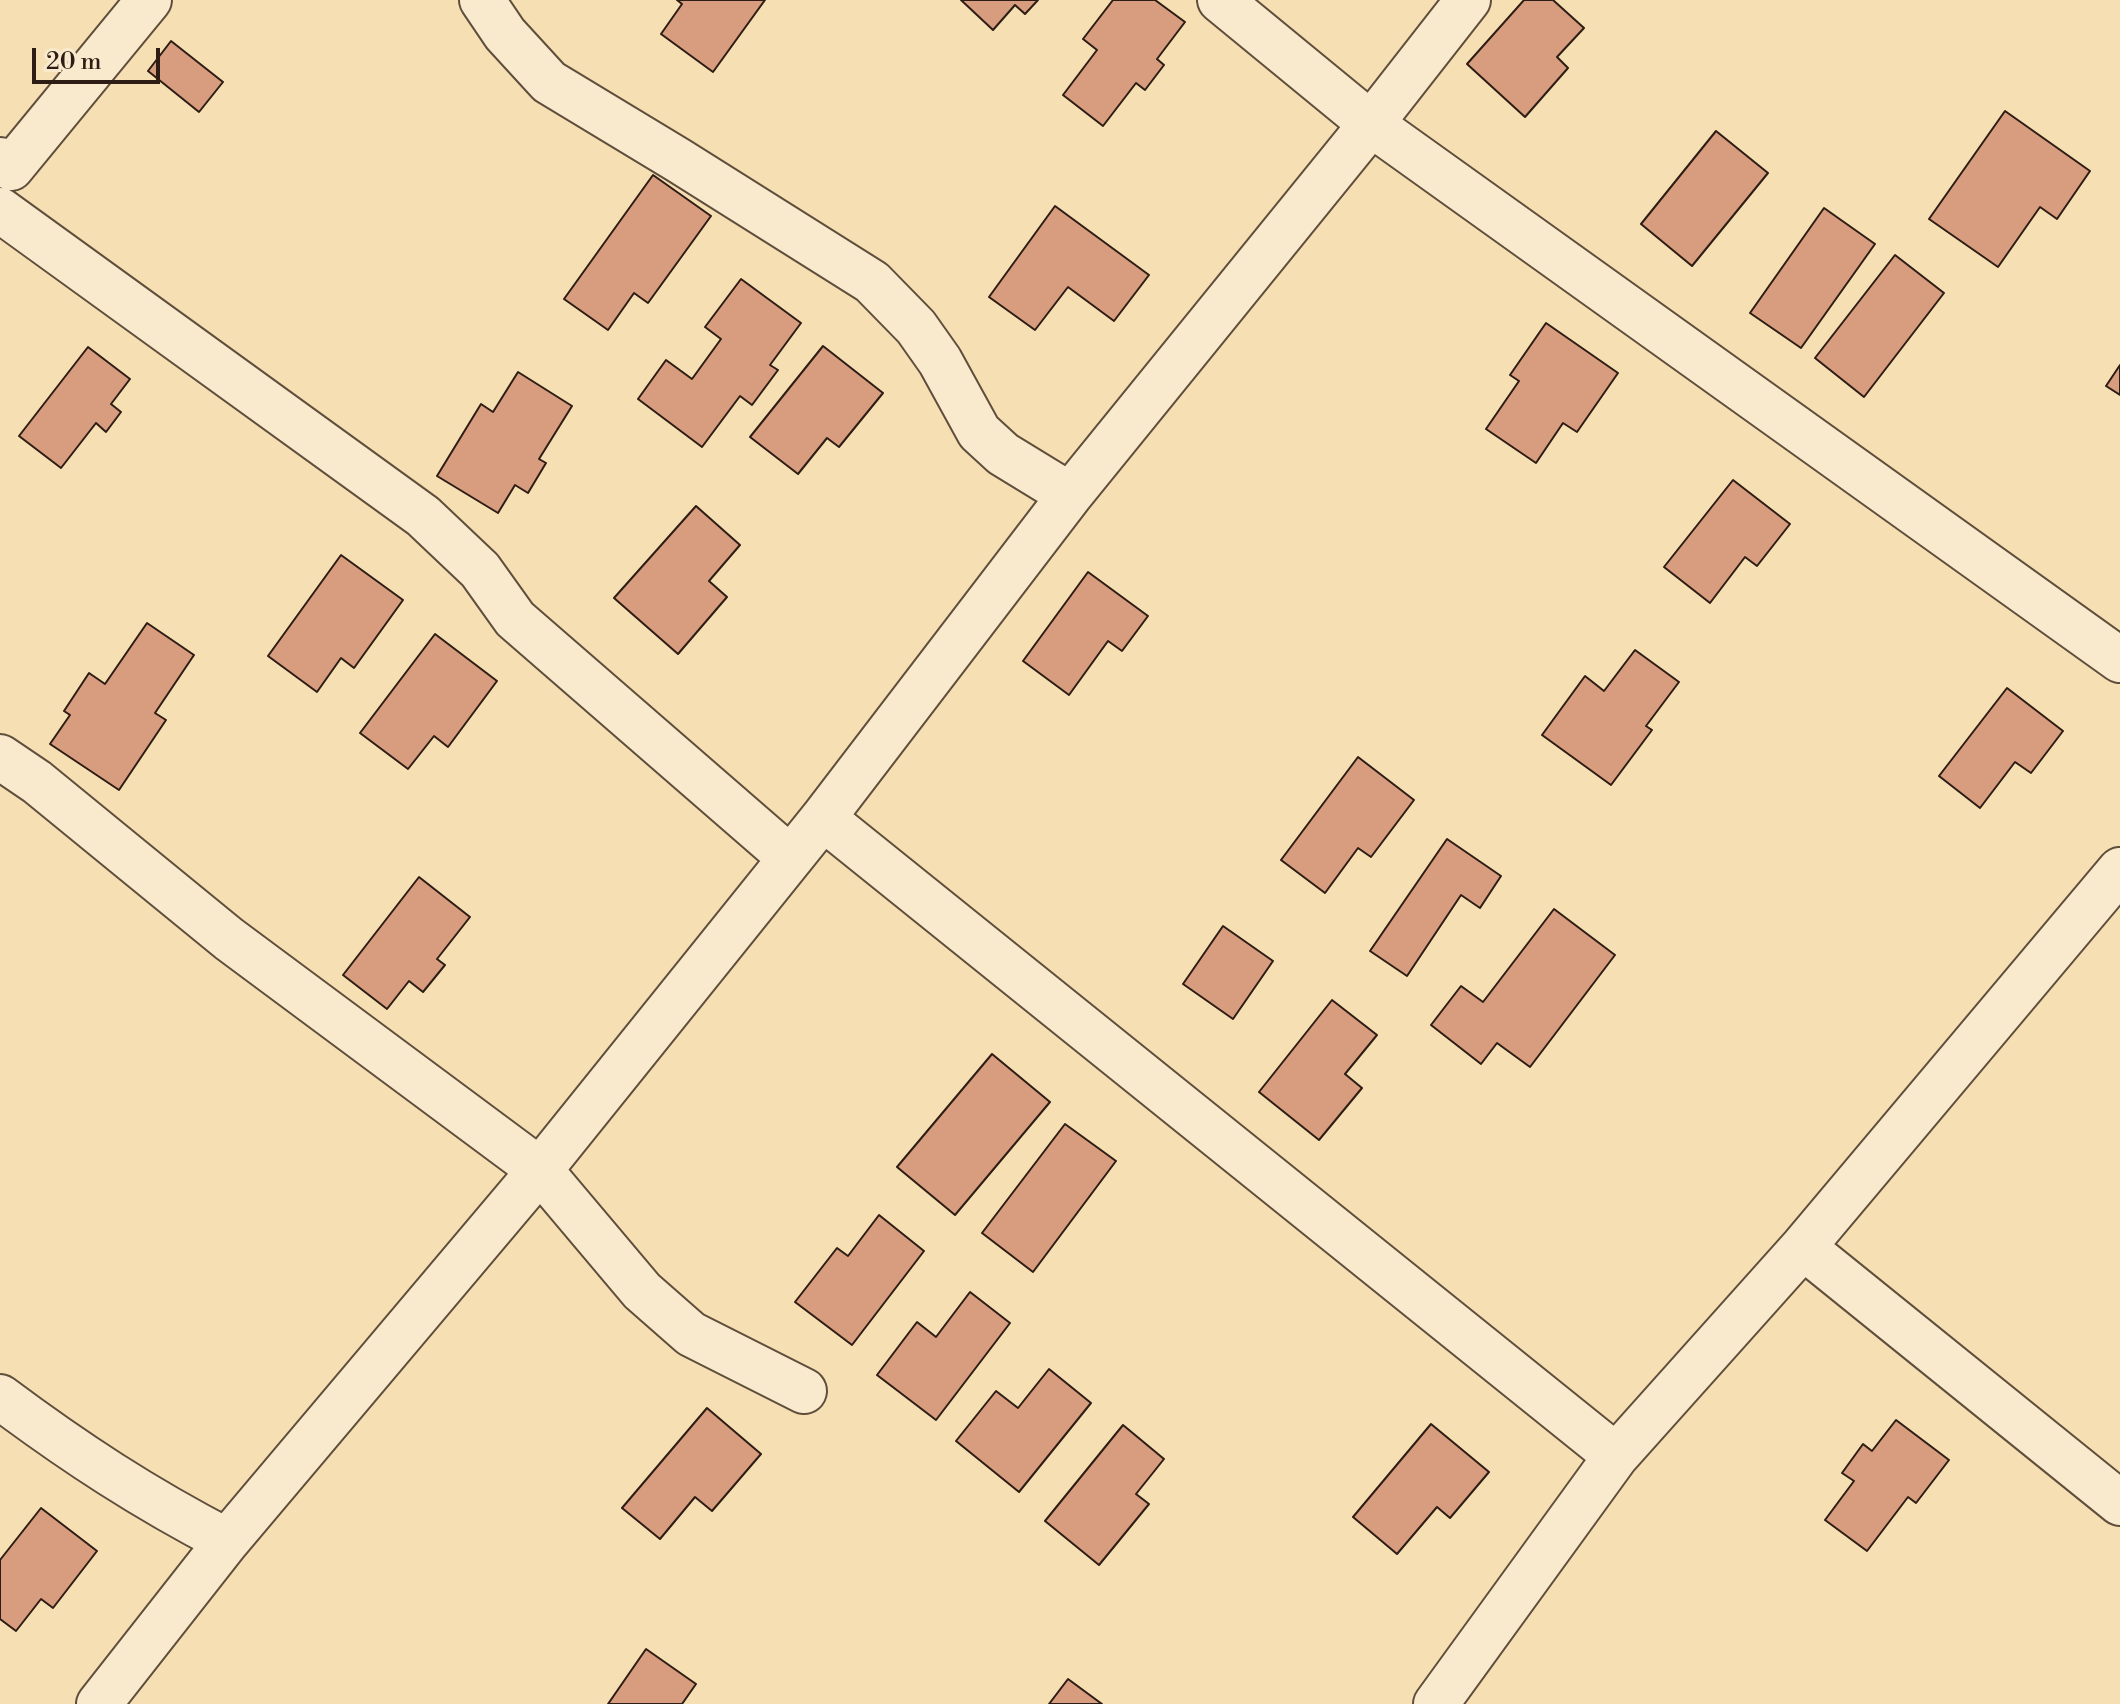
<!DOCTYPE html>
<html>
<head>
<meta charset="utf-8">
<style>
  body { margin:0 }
  #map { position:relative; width:2120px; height:1704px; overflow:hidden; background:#f6dfb3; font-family:"Libre Bodoni",serif }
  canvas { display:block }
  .scale { position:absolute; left:32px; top:48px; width:128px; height:36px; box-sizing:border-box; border:4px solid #2d1d14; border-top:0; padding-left:10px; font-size:24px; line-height:28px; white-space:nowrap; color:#2d1d14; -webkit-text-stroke:6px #f9eace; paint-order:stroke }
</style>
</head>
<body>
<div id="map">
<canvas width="2120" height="1704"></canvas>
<div class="scale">20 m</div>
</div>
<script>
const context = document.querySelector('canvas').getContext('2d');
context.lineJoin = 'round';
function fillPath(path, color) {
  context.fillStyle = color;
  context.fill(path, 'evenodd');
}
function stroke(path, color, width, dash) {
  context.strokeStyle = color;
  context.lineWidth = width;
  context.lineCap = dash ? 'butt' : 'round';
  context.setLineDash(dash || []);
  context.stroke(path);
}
const building = new Path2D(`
  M677,0H765L713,72L661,34L682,4Z
  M961,0H1038L1025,14L1015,5L993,30Z
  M1113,0H1155L1185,22L1157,59L1164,65L1145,90L1136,83L1103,126L1063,95L1097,50L1083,39Z
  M1524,0H1553L1584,28L1557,57L1568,68L1525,117L1467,64Z
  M171,41L223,82L199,112L148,71Z
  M2005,111L2090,171L2057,219L2040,207L1998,267L1929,219Z
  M1716,131L1768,173L1692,266L1641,224Z
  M653,175L711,216L648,303L634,293L608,330L564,299Z
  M1055,206L1149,275L1114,321L1068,287L1035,330L989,297Z
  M1824,208L1875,244L1801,348L1750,313Z
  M1895,255L1944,293L1864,397L1815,358Z
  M741,279L801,323L770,365L778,370L752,405L740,396L702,447L638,399L666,360L692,379L721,339L705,327Z
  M1546,323L1618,373L1577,432L1563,423L1536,463L1486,429L1519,381L1510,375Z
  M823,346L883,393L839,447L827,438L798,474L750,437Z
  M88,347L130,379L111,404L121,412L106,432L96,423L61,468L19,436Z
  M2120,365V395L2106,386Z
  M518,372L572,406L539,459L546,463L528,493L515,485L498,513L437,476L481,404L493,412Z
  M1733,480L1790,524L1757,566L1745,557L1710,603L1664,567Z
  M696,506L740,545L709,581L727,597L678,654L614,598Z
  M341,555L403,600L354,668L341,658L317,692L268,656Z
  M1088,572L1148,616L1122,651L1108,641L1069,695L1023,661Z
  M147,623L194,655L155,713L166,720L119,790L50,744L70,715L64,711L89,673L105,684Z
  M435,634L497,681L448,747L434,736L408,769L360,733Z
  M1635,650L1679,682L1646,726L1652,730L1611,785L1542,735L1585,676L1604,691Z
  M2007,688L2063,731L2031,773L2015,762L1980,808L1939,776Z
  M1358,757L1414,800L1371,857L1358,848L1325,893L1281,860Z
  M1447,839L1501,876L1480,908L1461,895L1407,976L1370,951Z
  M419,877L470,917L437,959L445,965L423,992L409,981L387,1009L343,975Z
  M1554,909L1615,955L1530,1067L1497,1043L1481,1064L1431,1025L1461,986L1483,1002Z
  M1223,926L1273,961L1233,1019L1183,984Z
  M1332,1000L1377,1035L1345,1074L1362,1088L1319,1140L1259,1092Z
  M992,1054L1050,1102L955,1215L897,1167Z
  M1065,1124L1116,1161L1033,1272L982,1233Z
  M879,1215L924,1251L852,1345L795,1302L837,1248L848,1256Z
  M970,1292L1010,1323L936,1420L877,1375L917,1322L936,1337Z
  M1049,1369L1091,1403L1019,1492L956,1441L996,1391L1018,1408Z
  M707,1408L761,1454L712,1511L695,1497L660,1539L622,1508Z
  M1896,1420L1949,1460L1916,1503L1908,1497L1867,1551L1825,1520L1854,1481L1842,1473L1863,1444L1872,1451Z
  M1431,1424L1489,1472L1450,1518L1437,1507L1397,1554L1353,1517Z
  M1123,1425L1164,1459L1136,1494L1149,1504L1099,1565L1045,1521Z
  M41,1508L97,1551L53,1608L41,1599L16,1631L0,1619V1560Z
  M646,1649L696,1684L682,1704H608Z
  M1068,1679L1102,1704H1049Z`);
const minor = new Path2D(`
  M482,0L505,34L549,82L678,160L872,282L916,327L940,361L979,432L1003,454L1070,495
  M1220,0L1371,124L2120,660
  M0,160L11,168L149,0
  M0,210L423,516L480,570L515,619L789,857
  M0,757L37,782L229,939L540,1170L642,1291L691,1334L804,1391
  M823,818L1616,1456
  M1803,1247L2120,1503
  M0,1397C75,1453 144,1498 227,1541
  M99,1704L227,1541L540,1170L823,818L1070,495L1371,124L1468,0
  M1436,1704L1616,1456L1803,1247L2120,870`);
fillPath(building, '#d89c7e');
stroke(building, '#2d1d14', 2);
stroke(minor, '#5f4e3c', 48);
stroke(minor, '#f9eace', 44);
</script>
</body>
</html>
